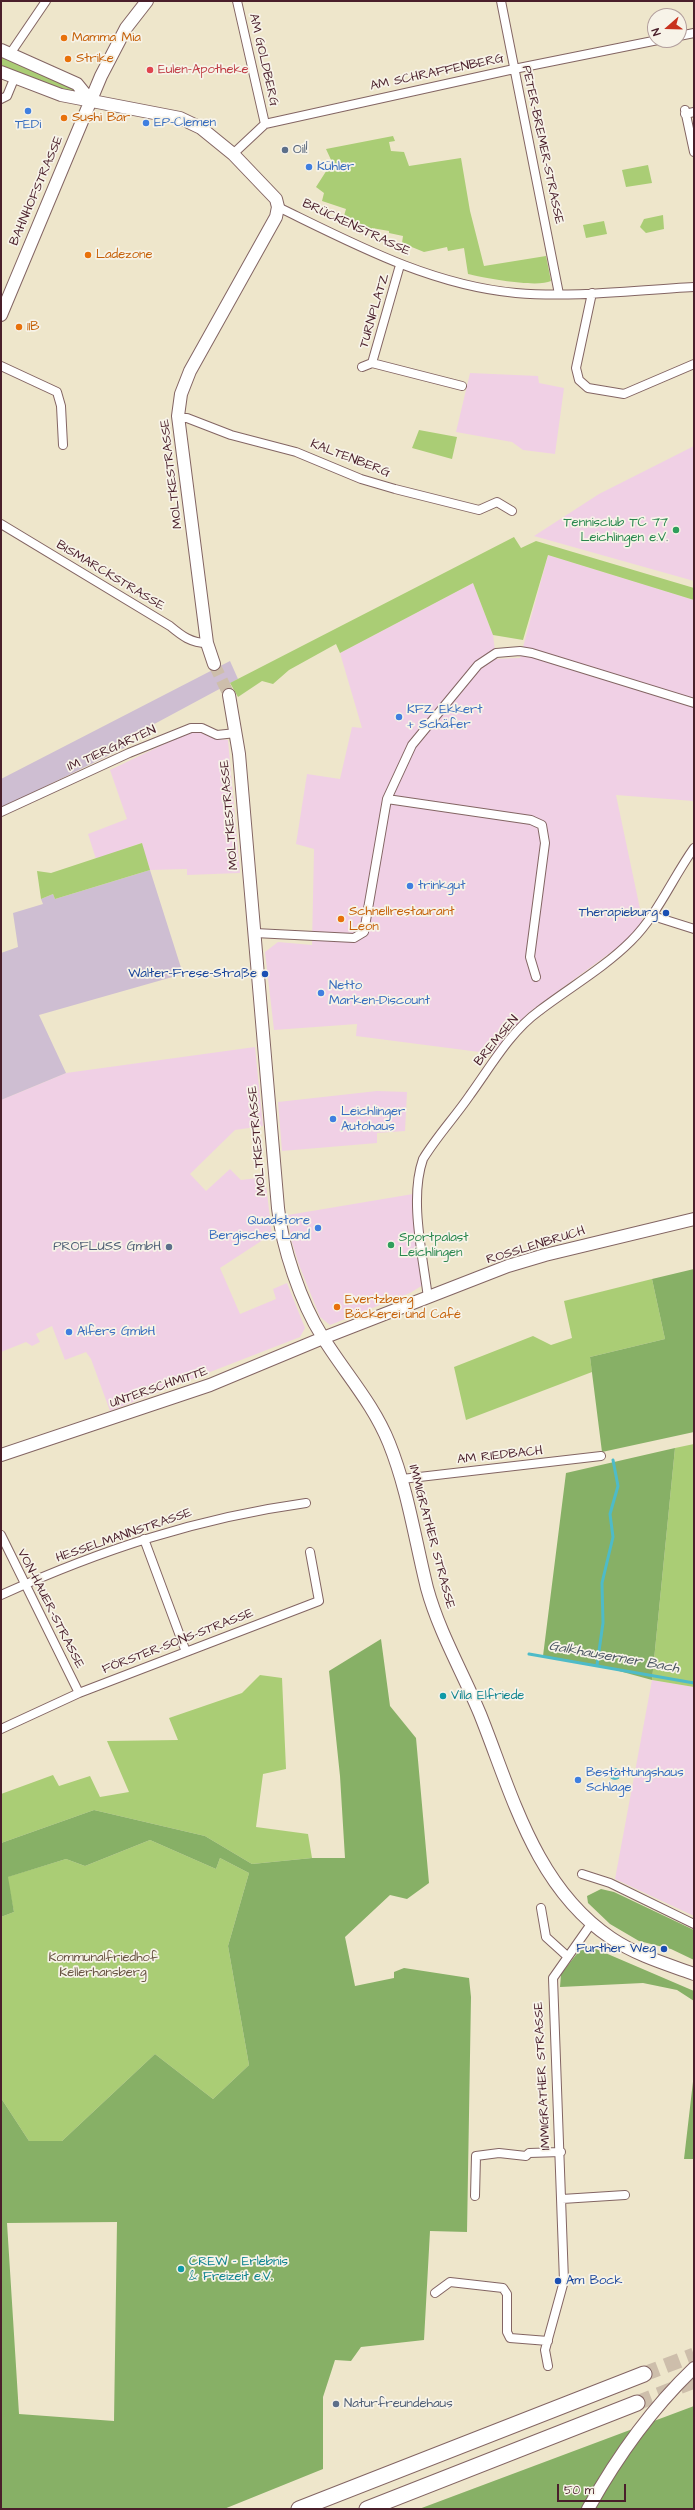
<!DOCTYPE html>
<html>
<head>
<meta charset="utf-8">
<style>
  body { margin:0 }
  #map { position:relative; width:695px; height:2510px; overflow:hidden; background:#eee6cb; font-family:"Architects Daughter",sans-serif }
  canvas { display:block }
  .frame { position:absolute; inset:0; border:2px solid #4a1f2b; pointer-events:none }
  .north { position:absolute; left:647px; top:8px; width:40px; height:40px; box-sizing:border-box; background:#f7f3e8; border:1px solid #b29e9c; border-radius:50%; rotate:250deg; font-size:11px; font-weight:700; line-height:16px; text-align:center; color:#4a1f2b }
  .north::after { content:''; display:block; margin:auto; width:14px; height:18px; background:#c8321e; clip-path:polygon(50% 0,100% 100%,50% 72%,0 100%) }
  .scale { position:absolute; left:557px; top:2484px; width:69px; height:18px; box-sizing:border-box; border:2px solid #4a1f2b; border-top:0; padding-left:5px; font-size:12px; line-height:14px; white-space:nowrap; color:#4a1f2b; -webkit-text-stroke:3px #f7f3e8; paint-order:stroke }
</style>
</head>
<body>
<div id="map">
<canvas width="695" height="2510"></canvas>
<div class="frame"></div>
<div class="north">N</div>
<div class="scale">50 m</div>
</div>
<script>
const context = document.querySelector('canvas').getContext('2d');
context.lineJoin = 'round';
function fillPath(path, color) {
  context.fillStyle = color;
  context.fill(path, 'evenodd');
}
function stroke(path, color, width, dash) {
  context.strokeStyle = color;
  context.lineWidth = width;
  context.lineCap = dash ? 'butt' : 'round';
  context.setLineDash(dash || []);
  context.stroke(path);
}
function label(font, color, halo, rows, align = 'center') {
  context.font = font + ' "Architects Daughter",sans-serif';
  context.lineWidth = 3.5;
  context.setLineDash([]);
  context.textBaseline = 'middle';
  context.strokeStyle = halo;
  context.fillStyle = color;
  for (const [text, x, y, turn = 0] of rows) {
    context.save();
    context.translate(x, y);
    context.rotate((+turn || 0) * Math.PI / 180);
    context.textAlign = isNaN(turn) ? turn : align;
    if (halo) context.strokeText(text, 0, 0);
    context.fillText(text, 0, 0);
    context.restore();
  }
}
const built = new Path2D(`
  M470,373L538,376L539,383L564,388L555,454L523,450L512,442L456,432Z
  M694,446V581L534,536L599,494Z
  M548,555L694,600V801L616,795L643,923L629,939L528,1013L495,1054L356,1036L357,1024L274,1030L265,952L278,942L312,945L314,849L296,844L307,774L340,779L352,727L362,728L340,653L473,583L493,635L496,659L520,658Z
  M197,731L213,738L228,740L240,873L187,875V869L150,870L141,843L96,859L88,834L127,819L110,770L181,736Z
  M255,1047L263,1126L235,1130L190,1174L206,1191L230,1169L241,1180L265,1177L272,1234L220,1268L240,1314L276,1299L273,1289L287,1283L305,1328L300,1337L110,1411L91,1359L86,1352L65,1360L52,1326L36,1334L40,1342L32,1346L26,1342L1,1352V1100L66,1073Z
  M377,1091L407,1092L405,1131L377,1133V1143L282,1151L278,1102Z
  M413,1194L423,1285L410,1293L330,1325L320,1317L299,1265L291,1239L288,1215Z
  M652,1680L694,1687V1916L615,1879Z`);
const industrial = new Path2D(`
  M230,661L238,679L132,736L126,747L1,808V779Z
  M150,870L183,974L39,1015L66,1073L1,1100V953L18,947L13,913L43,904L41,899L53,894L55,899Z`);
const green = new Path2D(`
  M1,56L78,91V94L60,91L1,67Z
  M393,136L395,141L389,142L391,151L404,152L409,166L461,158L470,211L484,266L546,256L551,281C537,288 484,278 468,274L464,248L448,251L447,247L424,252L402,243L403,236L389,233V231L372,228L371,233L343,219L346,209L322,201L324,193L316,187L332,162L326,149Z
  M648,165L652,183L626,187L622,170Z
  M663,215L664,229L646,233L640,227L644,219Z
  M604,221L607,234L586,238L583,225Z
  M419,430L457,437L452,459L412,448Z
  M514,537L521,548L536,541L694,588V600L548,555L523,640L493,635L473,583L340,653L336,644L289,670L273,684L262,681L238,697L230,683Z
  M142,843L150,870L55,899L53,894L41,899L37,871L51,873Z
  M652,1279L665,1339L590,1357L592,1372L466,1420L454,1367L533,1336L551,1345L572,1338L564,1301Z
  M694,1444V1687L652,1680L675,1448Z
  M260,1675L282,1678L286,1769L263,1774L256,1827L308,1834L312,1858L252,1864L205,1836L94,1810L1,1843V1794L53,1775L59,1786L90,1776L100,1797L129,1792L107,1741L178,1740L169,1718L242,1693Z
  M150,1840L216,1869L220,1858L249,1873L228,1946L249,2065L213,2099L155,2054L62,2141H29L1,2098V1917L14,1912L7,1877L66,1859L85,1866Z`);
const forest = new Path2D(`
  M694,1269V1432L602,1452L590,1357L665,1339L652,1279Z
  M675,1448L652,1680L597,1665L543,1656L566,1473Z
  M381,1639L390,1706L416,1738L429,1883L407,1899L390,1895L345,1937L355,1986L394,1978V1972L404,1968L469,1978L471,1997L467,2232L430,2231L424,2340L361,2347L351,2361L335,2360L323,2397V2469L224,2509H1V2098L29,2141H62L155,2054L213,2099L249,2065L228,1946L249,1873L220,1858L216,1869L150,1840L85,1866L66,1859L8,1877L14,1912L1,1917V1843L94,1810L205,1836L252,1864L312,1858H345L340,1776L329,1671ZM117,2222L114,2421L19,2414L7,2223Z
  M601,1889L614,1892L694,1930V1960L671,1949L639,1941L610,1924L588,1903L587,1896Z
  M583,1946H589L694,1991V2001L677,1990L643,1983L560,1987L561,1974Z
  M694,2073V2159H684Z
  M694,2406V2509H419Z`);
const water = new Path2D(`
  M609 1774a6 6 0 1 1 12 0a6 6 0 1 1-12 0Z`);
const stream = new Path2D(`
  M529,1654L694,1683
  M597,1665L603,1623L602,1583L613,1537L610,1514L618,1486L613,1460`);
const secondaryTunnel = new Path2D(`
  M214,664L229,695`);
const highwayTunnel = new Path2D(`
  M644,2374L694,2355
  M637,2403L694,2381`);
const street = new Path2D(`
  M237,1L265,124
  M501,1L559,294
  M679,36L694,33
  M12,51L46,1
  M1,99L7,96L14,79
  M685,110L694,152
  M685,114L694,112
  M233,154L265,124L514,69L658,40
  M278,207C354,244 430,285 516,293C574,298 635,290 694,287
  M592,293L576,368L579,380L588,388L624,394L694,364
  M372,363L400,265
  M1,366L57,392L61,406L63,445
  M362,367L372,363L462,386
  M179,418H187L231,435L296,452L361,479L395,489L479,510L497,502L512,511
  M1,524L170,626C182,636 191,643 207,643
  M387,799L531,820L542,825L545,843L530,957L536,977
  M1,812L129,753L191,728H202L217,735L236,733
  M653,916L694,929
  M255,933L354,938L364,932L387,799L412,745L478,665L496,653L520,651L532,653L694,703
  M428,1298C423,1256 409,1199 423,1159C437,1136 455,1117 470,1095C491,1066 510,1032 539,1011C569,988 604,968 631,941C658,914 672,879 694,848
  M402,1479L601,1456
  M1,1535L79,1693
  M144,1539L186,1652
  M1,1595C101,1550 197,1518 306,1503
  M1,1729L79,1693L319,1601L310,1552
  M582,1874L610,1883L694,1924
  M541,1908L546,1937L567,1956
  M475,2196L476,2156L499,2153L526,2156L529,2153L561,2152
  M562,2199L625,2195
  M435,2293L450,2282L503,2288L507,2294V2332L510,2338L548,2341
  M548,2366L545,2350L564,2281L553,1978L591,1924`);
const secondary = new Path2D(`
  M1,50L77,84L90,100
  M1,72L61,95L180,118L201,128L233,154L276,199L278,207L276,217L190,371L181,394L178,416L207,643L214,664
  M1,315L101,76L126,28L147,1
  M229,695L239,754L278,1208C282,1247 301,1303 322,1336C344,1372 373,1403 389,1443C408,1490 415,1540 427,1588C439,1632 463,1673 480,1714C512,1794 535,1887 611,1938C636,1955 666,1964 694,1974
  M1,1455L210,1385L323,1338L508,1266L545,1255L694,1219
  M588,2509C617,2457 651,2409 694,2368`);
const highway = new Path2D(`
  M299,2509L644,2374
  M367,2509L637,2403`);
const markers = [
  [64,38,4,"#e8710a"],
  [68,59,4,"#e8710a"],
  [150,70,4,"#e0444e"],
  [28,111,4,"#3f7fe0"],
  [64,118,4,"#e8710a"],
  [146,123,4,"#3f7fe0"],
  [285,150,4,"#5c6f8a"],
  [309,167,4,"#3f7fe0"],
  [88,255,4,"#e8710a"],
  [19,327,4,"#e8710a"],
  [676,530,4,"#2e9e5b"],
  [399,717,4,"#3f7fe0"],
  [410,886,4,"#3f7fe0"],
  [666,913,4,"#1a4fb4"],
  [341,919,4,"#e8710a"],
  [265,974,4,"#1a4fb4"],
  [321,993,4,"#3f7fe0"],
  [333,1119,4,"#3f7fe0"],
  [318,1228,4,"#3f7fe0"],
  [391,1245,4,"#2e9e5b"],
  [169,1247,4,"#5c6f8a"],
  [337,1307,4,"#e8710a"],
  [69,1332,4,"#3f7fe0"],
  [443,1696,4,"#0f9aa8"],
  [578,1780,4,"#3f7fe0"],
  [664,1949,4,"#1a4fb4"],
  [181,2269,4,"#0f9aa8"],
  [558,2281,4,"#1a4fb4"],
  [336,2404,4,"#5c6f8a"]
];
const foodNames = [
  ["Mamma Mia",72,38],
  ["Strike",76,59],
  ["Sushi Bar",72,118],
  ["Ladezone",96,255],
  ["11B",27,327],
  ["Schnellrestaurant",349,912],
  ["Leon",349,927],
  ["Evertzberg",345,1300],
  ["Bäckerei und Café",345,1315]
];
const streetNames = [
  ["AM GOLDBERG",263,60,77],
  ["AM SCHRAFFENBERG",437,73,-12],
  ["PETER-BREMER-STRASSE",542,145,78],
  ["BAHNHOFSTRASSE",37,191,-67],
  ["BRÜCKENSTRASSE",356,228,25],
  ["TURNPLATZ",375,311,-74],
  ["KALTENBERG",350,459,21],
  ["MOLTKESTRASSE",172,474,-97],
  ["BISMARCKSTRASSE",110,576,31],
  ["IM TIERGARTEN",112,749,-24],
  ["MOLTKESTRASSE",230,815,-95],
  ["BREMSEN",497,1041,-50],
  ["MOLTKESTRASSE",258,1141,-95],
  ["ROSSLENBRUCH",536,1246,-17],
  ["UNTERSCHMITTE",159,1388,-19],
  ["AM RIEDBACH",500,1456,-6],
  ["HESSELMANNSTRASSE",124,1536,-19],
  ["IMMIGRATHER STRASSE",431,1537,75],
  ["VON-HAUER-STRASSE",50,1609,63],
  ["FÖRSTER-SONS-STRASSE",178,1642,-21],
  ["IMMIGRATHER STRASSE",543,2076,-93]
];
const healthNames = [
  ["Eulen-Apotheke",158,70]
];
const shopNames = [
  ["EP-Clemen",154,123],
  ["TEDi",28,125,"center"],
  ["Kühler",317,167],
  ["KFZ Ekkert",407,710],
  ["+ Schäfer",407,725],
  ["trinkgut",418,886],
  ["Netto",329,986],
  ["Marken-Discount",329,1001],
  ["Leichlinger",341,1112],
  ["Autohaus",341,1127],
  ["Quadstore",310,1221,"right"],
  ["Bergisches Land",310,1236,"right"],
  ["Alfers GmbH",77,1332],
  ["Bestattungshaus",586,1773],
  ["Schlage",586,1788]
];
const serviceNames = [
  ["Oil!",293,150],
  ["PROFLUSS GmbH",161,1247,"right"],
  ["Naturfreundehaus",344,2404]
];
const leisureNames = [
  ["Tennisclub TC 77",668,523],
  ["Leichlingen e.V.",668,538],
  ["Sportpalast",399,1238,"left"],
  ["Leichlingen",399,1253,"left"]
];
const transitNames = [
  ["Therapieburg",658,913],
  ["Walter-Frese-Straße",257,974],
  ["Further Weg",656,1949],
  ["Am Bock",566,2281,"left"]
];
const cultureNames = [
  ["Villa Elfriede",451,1696],
  ["CREW - Erlebnis",189,2262],
  ["& Freizeit e.V.",189,2277]
];
const parkNames = [
  ["Kommunalfriedhof",103,1958],
  ["Kellerhansberg",103,1973]
];
const waterNames = [
  ["Galkhauserner Bach",614,1658,10]
];
fillPath(built, '#f0d0e5');
fillPath(industrial, '#cebed2');
fillPath(green, '#aacd75');
fillPath(forest, '#87b066');
fillPath(water, '#4ebbc8');
stroke(stream, '#4ebbc8', 3);
stroke(secondaryTunnel, '#cdbeab', 12, [12, 6]);
stroke(highwayTunnel, '#cdbeab', 15, [15, 8]);
stroke(street, '#836563', 10);
stroke(secondary, '#836563', 14);
stroke(highway, '#836563', 17);
stroke(street, '#fff', 8);
stroke(secondary, '#fff', 12);
stroke(highway, '#fff', 15);
for (const [x, y, r, color] of markers) {
  const dot = new Path2D();
  dot.arc(x, y, r, 0, 2 * Math.PI);
  context.fillStyle = color;
  context.fill(dot);
  stroke(dot, '#f7f3e8', 1.5);
}
label('13px', '#c56008', '#f7f3e8', foodNames, 'left');
label('13px', '#4a1f2b', '#f7f3e8', streetNames);
label('13px', '#be3a42', '#f7f3e8', healthNames, 'left');
label('13px', '#366cbe', '#f7f3e8', shopNames, 'left');
label('13px', '#4e5e75', '#f7f3e8', serviceNames, 'left');
label('13px', '#27864d', '#f7f3e8', leisureNames, 'right');
label('13px', '#164399', '#f7f3e8', transitNames, 'right');
label('13px', '#0d838f', '#f7f3e8', cultureNames, 'left');
label('13px', '#675341', '#f7f3e8', parkNames);
label('italic 14px', '#4b5662', '#f7f3e8', waterNames);
</script>
</body>
</html>
